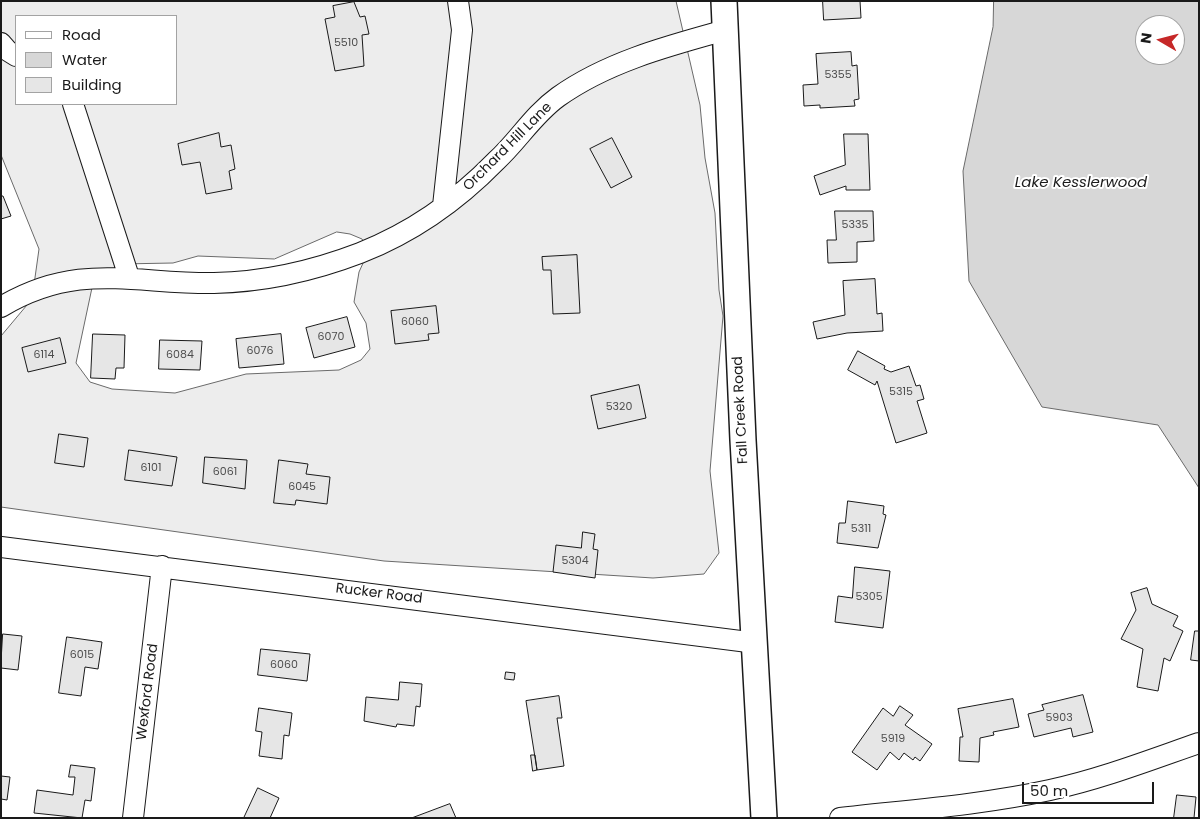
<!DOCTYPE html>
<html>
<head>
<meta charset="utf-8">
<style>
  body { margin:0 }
  #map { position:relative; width:1200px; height:819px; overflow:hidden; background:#fff; font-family:Poppins,sans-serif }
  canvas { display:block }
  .frame { position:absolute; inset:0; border:2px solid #1a1a1a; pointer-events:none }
  .legend { position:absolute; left:15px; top:15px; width:162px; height:90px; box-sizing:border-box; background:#fff; border:1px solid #a3a3a3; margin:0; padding:6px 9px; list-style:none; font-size:15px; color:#1a1a1a }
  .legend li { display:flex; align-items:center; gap:10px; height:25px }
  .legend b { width:25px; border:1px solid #a3a3a3 }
  .north { position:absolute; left:1135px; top:15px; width:50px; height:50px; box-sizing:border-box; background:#fff; border:1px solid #a3a3a3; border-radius:50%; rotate:278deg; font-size:14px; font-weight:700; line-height:20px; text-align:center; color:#1a1a1a }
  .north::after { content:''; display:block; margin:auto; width:18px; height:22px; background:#c62828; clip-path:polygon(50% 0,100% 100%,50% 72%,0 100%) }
  .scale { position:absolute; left:1022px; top:782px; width:132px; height:22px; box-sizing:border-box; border:2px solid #1a1a1a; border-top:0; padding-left:6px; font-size:15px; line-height:18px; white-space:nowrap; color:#1a1a1a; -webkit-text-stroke:4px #fff; paint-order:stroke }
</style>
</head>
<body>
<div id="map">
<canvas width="1200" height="819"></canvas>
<div class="frame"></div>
<ul class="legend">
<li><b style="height:6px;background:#fff"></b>Road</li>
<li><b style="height:14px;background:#d7d7d7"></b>Water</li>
<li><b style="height:14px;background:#e6e6e6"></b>Building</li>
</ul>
<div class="north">N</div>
<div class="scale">50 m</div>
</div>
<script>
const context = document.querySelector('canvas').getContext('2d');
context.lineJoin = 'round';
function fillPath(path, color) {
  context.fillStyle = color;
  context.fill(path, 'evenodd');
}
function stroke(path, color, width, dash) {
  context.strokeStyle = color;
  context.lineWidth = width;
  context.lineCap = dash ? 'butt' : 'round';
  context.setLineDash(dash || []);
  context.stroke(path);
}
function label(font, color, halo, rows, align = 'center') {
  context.font = font + ' Poppins,sans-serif';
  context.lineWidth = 4;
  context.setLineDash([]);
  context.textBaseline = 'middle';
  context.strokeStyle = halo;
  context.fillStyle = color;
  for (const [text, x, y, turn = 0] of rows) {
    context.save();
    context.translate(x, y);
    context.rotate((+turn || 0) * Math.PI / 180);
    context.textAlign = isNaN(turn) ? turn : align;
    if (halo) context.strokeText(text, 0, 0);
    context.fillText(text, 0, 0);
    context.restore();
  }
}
const built = new Path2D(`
  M1,1H676L700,105L705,158L715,213L719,290L723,316L710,471L719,553L704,574L653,578L384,561L1,507V336L32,299L39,249L1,155ZM16,16H176V104H16ZM337,232L350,234L362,239L369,250L359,272L354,302L366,323L370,349L361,360L339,370L246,374L175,393L112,389L90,382L76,363L93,283L120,264L173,263L198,256L274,259Z`);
const water = new Path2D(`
  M994,1H1199V488L1158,425L1042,407L969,281L963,171L993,27ZM1145,25H1175V55H1145Z`);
const building = new Path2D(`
  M823,1H860L861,18L824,20Z
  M354,2L360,17L365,16L369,34L362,35L364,66L335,71L325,19L335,17L333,6Z
  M851,52L852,66L857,65L859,99L854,100L855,106L820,108V105L804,106L803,85L818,84L816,54Z
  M219,133L221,147L231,145L235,169L229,171L232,189L206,194L200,162L182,165L178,144Z
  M844,134H868L870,190H846V186L820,195L814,176L845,165Z
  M612,138L632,177L611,188L590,149Z
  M1,196H3L11,216L1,219Z
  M835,211H873L874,241L857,242V262L828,263L827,240H836Z
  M577,255L580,313L553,314L551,270H543L542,257Z
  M875,279L877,314L882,313L883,331L847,333L817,339L813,322L845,315L843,281Z
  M436,306L439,333L428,334L429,340L395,344L391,311Z
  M347,317L355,347L314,358L306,328Z
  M93,334L125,335L124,368H116L115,379L91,378Z
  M281,334L284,364L239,368L236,339Z
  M60,338L66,363L28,372L22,348Z
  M160,340L202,341L200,370L159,369Z
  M858,351L885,366L884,369L891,372L909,366L916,386L920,385L924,399L917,401L927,433L896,443L877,381L875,385L848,370Z
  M639,385L646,418L598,429L591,396Z
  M59,434L88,438L84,467L55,463Z
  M129,450L177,457L172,486L125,480Z
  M205,457L247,460L245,489L203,483Z
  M279,460L308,464L306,474L330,477L327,504L296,500L295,505L274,503Z
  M848,501L884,506L883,514L886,515L878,548L837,543L839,523H845Z
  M583,532L595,534L593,549L598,550L595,578L553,572L556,545L581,548Z
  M855,567L890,571L883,628L835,622L838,596L852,598Z
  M1147,588L1152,604L1178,616L1173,626L1183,631L1170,661L1164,658L1158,691L1137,687L1143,649L1121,639L1136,610L1131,593Z
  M1195,631H1199V661L1191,660Z
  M3,634L22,636L18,670L1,668Z
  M67,637L102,642L98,669L85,667L81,696L59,693Z
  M261,649L310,654L307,681L258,675Z
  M506,672L515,673L514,680L505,679Z
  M400,682L422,684L420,707L416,706L414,726L397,724L396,727L364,721L366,697L398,700Z
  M1083,695L1093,732L1073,737L1071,728L1034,737L1028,714L1044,710L1042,705Z
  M559,696L562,718H557L564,766L537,770L526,701Z
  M1013,699L1019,727L993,732L994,735L980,738L979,762L959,761L960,737H963L958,709Z
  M900,706L913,715L905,725L932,744L920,761L915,757L913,760L904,753L899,760L890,752L877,770L852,752L883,708L893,716Z
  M259,708L292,713L289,736L284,735L282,759L259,756L262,732L256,731Z
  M531,755H535L537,770L533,771Z
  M71,765L95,768L91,801L85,800L82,818L34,813L37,790L73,795L75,777H69Z
  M1,776L10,777L7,800L1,799Z
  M258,788L279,798L270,818H244Z
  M1177,795L1196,797L1194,818H1174Z
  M450,804L456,818H412Z`);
const minor = new Path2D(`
  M1,43L8,51L16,56
  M73,104L129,277
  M443,206L462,30L458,1
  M1,307C78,261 133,284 214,283C264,282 313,271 360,253C411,233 458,200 496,161C518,141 533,115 558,97C607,62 668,46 726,30
  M1,547L756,643
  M133,818L162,566
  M840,818C910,810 981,805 1050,790C1101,779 1150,760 1199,743`);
const major = new Path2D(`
  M724,1L743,440L764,818`);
const numberNames = [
  ["5510",346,43],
  ["5355",838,75],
  ["5335",855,225],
  ["6060",415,322],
  ["6070",331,337],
  ["6076",260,351],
  ["6114",44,355],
  ["6084",180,355],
  ["5315",901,392],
  ["5320",619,407],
  ["6101",151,468],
  ["6061",225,472],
  ["6045",302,487],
  ["5311",861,529],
  ["5304",575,561],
  ["5305",869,597],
  ["6015",82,655],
  ["6060",284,665],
  ["5903",1059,718],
  ["5919",893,739]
];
const streetNames = [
  ["Orchard Hill Lane",508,147,-45],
  ["Fall Creek Road",741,410,-93],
  ["Rucker Road",379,594,7],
  ["Wexford Road",148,692,-83]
];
const waterNames = [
  ["Lake Kesslerwood",1081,183]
];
fillPath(built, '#ededed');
stroke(built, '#6a6a6a', 1);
fillPath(water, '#d7d7d7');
stroke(water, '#6a6a6a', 1);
fillPath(building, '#e6e6e6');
stroke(building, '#1a1a1a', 1);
stroke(minor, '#1a1a1a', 22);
stroke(major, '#1a1a1a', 28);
stroke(minor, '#fff', 20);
stroke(major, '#fff', 25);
label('11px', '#4d4d4d', null, numberNames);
label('14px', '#1a1a1a', '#fff', streetNames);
label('italic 15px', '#1a1a1a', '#fff', waterNames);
</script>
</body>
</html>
